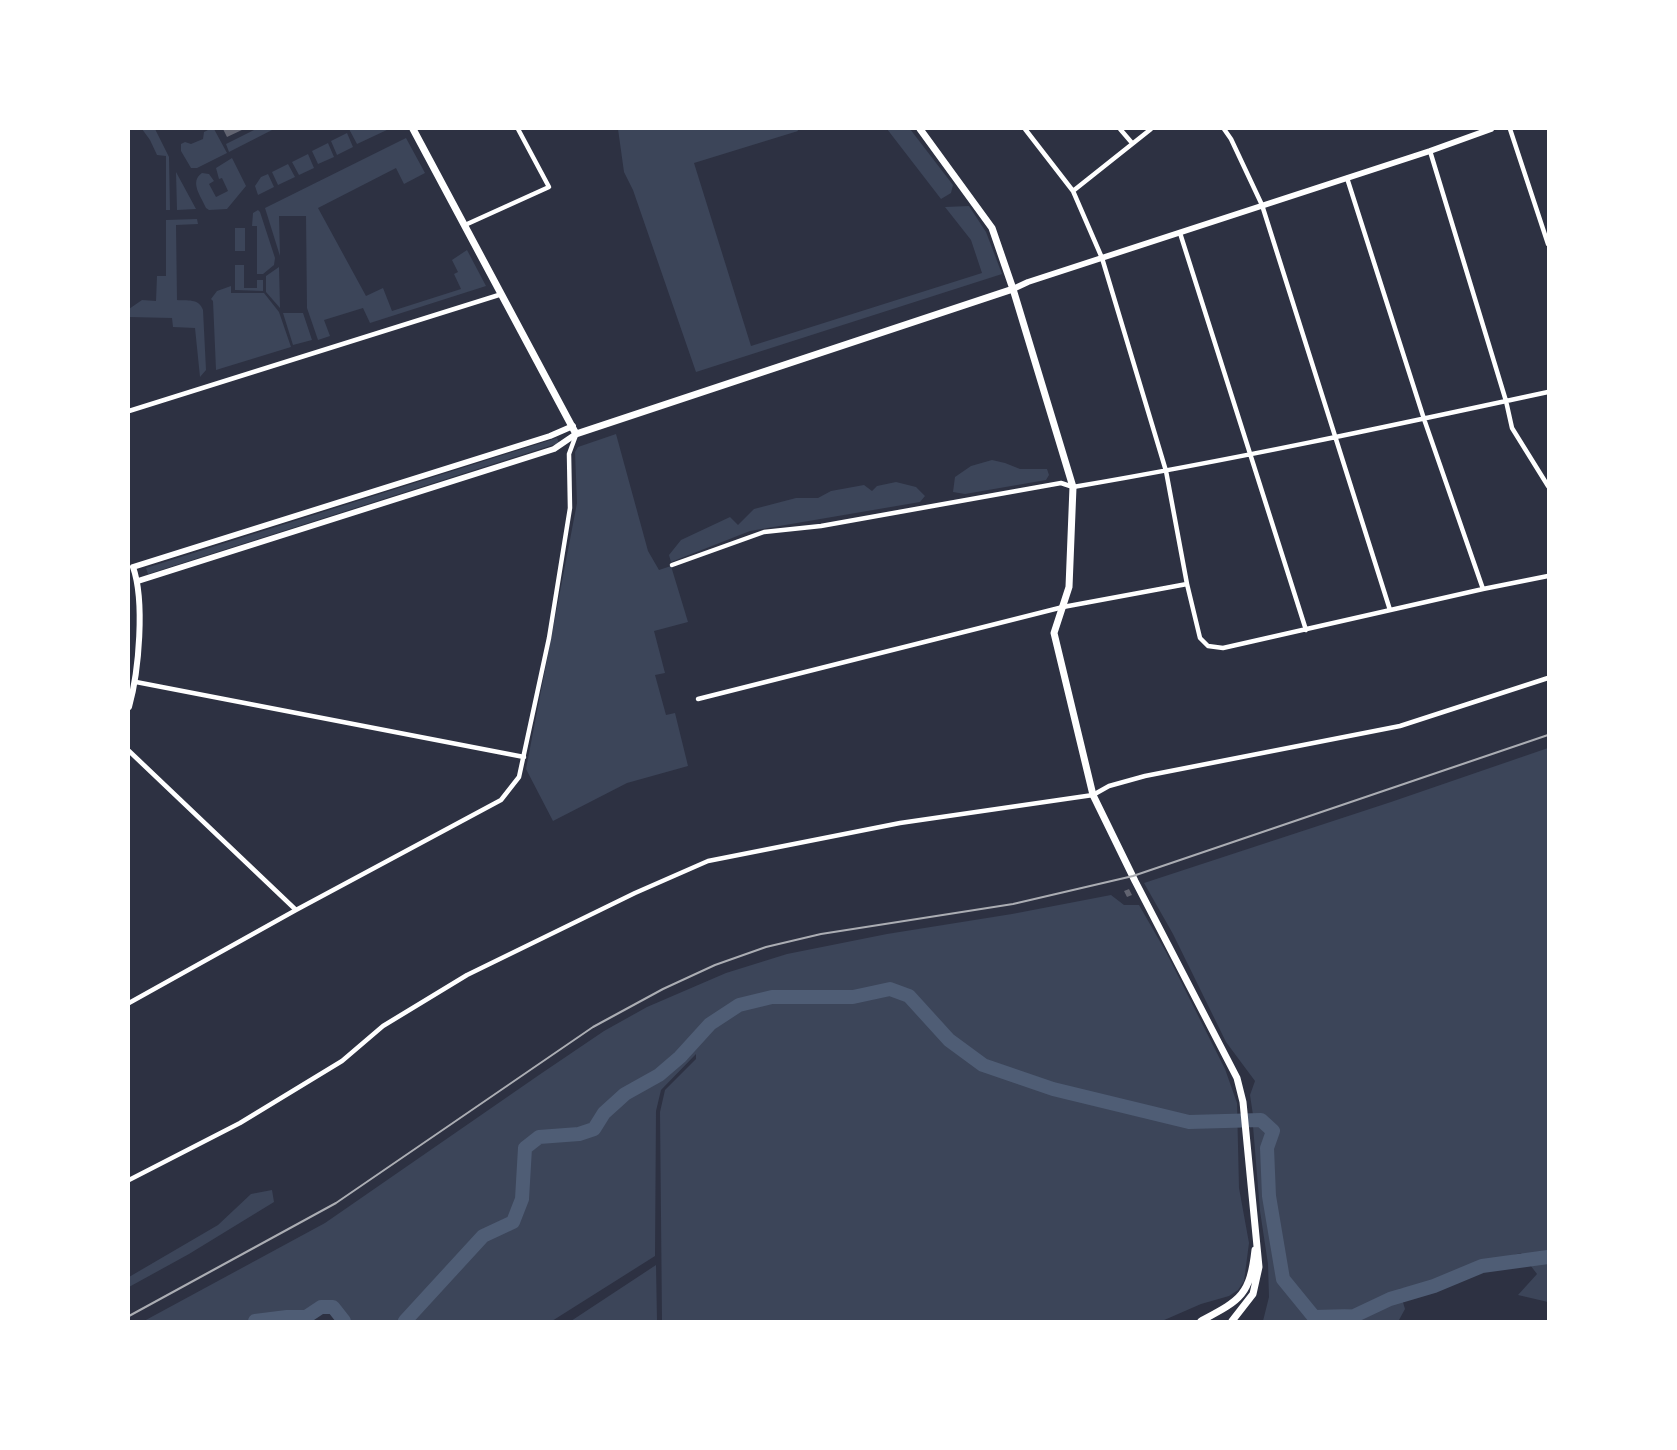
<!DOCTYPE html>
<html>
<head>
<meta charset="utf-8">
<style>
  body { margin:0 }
  #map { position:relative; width:1677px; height:1450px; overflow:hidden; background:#2d3142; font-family:Mulish,sans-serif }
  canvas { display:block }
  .frame { position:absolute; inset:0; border:130px solid #fff; pointer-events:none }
</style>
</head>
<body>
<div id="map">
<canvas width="1677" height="1450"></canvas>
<div class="frame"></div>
</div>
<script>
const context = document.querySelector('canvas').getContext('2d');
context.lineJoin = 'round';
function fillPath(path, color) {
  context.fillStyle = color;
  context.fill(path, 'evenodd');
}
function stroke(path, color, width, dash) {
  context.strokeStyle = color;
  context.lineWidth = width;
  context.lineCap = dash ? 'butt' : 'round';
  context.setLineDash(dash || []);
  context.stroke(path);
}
const green = new Path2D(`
  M142,129H155L169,157L170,210H166V156L157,155L150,140Z
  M210,129H214L227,153L197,168H191L181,151V144L185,142L191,144L203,139L204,132Z
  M256,129H274L229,152L226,144Z
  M349,129H389L357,144Z
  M618,129H797L798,131L694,163L751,346L982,273L971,240L945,207L969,206L986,232L1002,274L696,372L633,190L624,172Z
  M887,129H910L953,185L951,193L941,199Z
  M347,133L353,147L337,155L331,141Z
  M406,138L425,173L404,184L396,168L318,208L366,296L383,288L392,311L461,289L454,274L458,272L452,260L467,250L486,286L370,323L363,308L324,320L330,336L318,340L307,308L306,216H279L280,256L265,208Z
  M328,143L334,157L318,164L312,151Z
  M308,154L314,168L299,175L292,162Z
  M232,158L246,186L227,209L209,210L206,208C201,196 189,182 202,173L209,174L214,181L209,184L216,197L228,191L222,178L219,179L216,168Z
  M288,164L295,177L278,185L272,172Z
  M176,172L196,209L177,210Z
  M268,174L274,187L258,195L255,186L261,177Z
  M258,210L260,212L275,258L274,265L263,274H257V226H252L253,213Z
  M197,219L198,224L176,225L177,300C187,301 199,298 203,310L206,370L200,377L195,328L173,327L172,318L129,317V309L142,300L156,301L157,276H166V220Z
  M235,228H245V251H235Z
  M235,265H244V288H257V280H263V291L235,290Z
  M279,267L280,308L266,292V276Z
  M231,286V293H264L279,312L291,347L216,370L213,301L211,299L217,291Z
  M283,313H303L312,340L293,345Z
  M616,434L648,551L659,570L671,566L688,622L654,631L665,673L655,675L666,715L675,713L688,766L627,783L553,821L526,769L577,503L575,452L578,447Z
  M557,438L559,443L148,574L146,568Z
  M992,460L1005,463L1020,469H1047L1049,475L1046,480L965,494L953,492L955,477L971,466Z
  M896,482L916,487L925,496L920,502L750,531L671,562L669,555L681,540L730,517L738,525L754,509L796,498H818L831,491L864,485L872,491L877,486Z
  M1548,748V1302L1518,1295L1537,1274L1521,1253L1481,1264L1432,1284L1399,1289L1405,1309L1399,1320L1263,1321L1269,1297L1268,1264L1260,1211L1253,1126L1261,1122L1271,1132L1265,1148L1267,1196L1280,1280L1312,1320L1353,1309L1315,1314L1287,1277L1273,1195L1272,1149L1277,1129L1262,1115H1253L1250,1095L1255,1081L1226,1042L1173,934L1144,883L1391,802Z
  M1111,895L1124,905H1139L1166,952L1225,1069L1237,1103L1239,1188L1249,1243L1244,1281L1238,1290L1229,1296L1201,1304L1162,1321H662L660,1112L665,1090L696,1059V1054L661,1090L656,1111L655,1256L552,1321H409L485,1237L516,1222L524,1201L528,1150L539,1139L580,1138L597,1132L610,1114L629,1096L661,1077L695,1050L686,1044L657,1072L624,1091L601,1112L590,1127L578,1131H549L535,1136L524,1147L523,1174L519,1197L506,1223L481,1234L402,1321H346L334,1306L321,1305L306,1315L259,1317L249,1321H144L325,1223L539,1075L604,1031L647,1007L726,973L787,954L887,934L1012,914Z
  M272,1190L274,1202L189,1254L129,1287V1277L218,1225L251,1194Z
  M656,1265L657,1321H571Z`);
const river = new Path2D(`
  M255,1321L287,1317H306L321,1307H333L344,1321
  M405,1321L483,1236L513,1222L522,1199L525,1148L539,1137L579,1134L594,1129L604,1113L625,1094L659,1075L680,1057L710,1024L739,1005L772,997H853L890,989L909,996L949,1040L983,1065L1053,1089L1189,1122L1261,1120L1273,1131L1267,1148L1269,1196L1283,1279L1314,1317L1354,1316L1390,1299L1434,1286L1482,1266L1548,1257`);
const building = new Path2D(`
  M223,129H244L227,137Z
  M1129,889L1132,895L1127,897L1124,891Z`);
const minor = new Path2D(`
  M1025,129L1073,191L1102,258L1166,471L1187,584L1200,638L1208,646L1223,648L1483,589L1548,576
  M1120,129L1132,143
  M1224,129L1231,139L1262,205L1390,610
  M1510,129L1548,244
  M1430,151L1506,401L1512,428L1548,486
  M1347,178L1424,419L1483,589
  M1073,191L1151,129
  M465,225L549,187L518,129
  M1180,233L1306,630
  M129,411L502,294
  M672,565L764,532L821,526L1061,483L1073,487C1232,460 1390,426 1548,392
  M136,682L524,757
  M698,699L1063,607L1187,584
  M129,751L296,910
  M129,1003L296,910L501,800L519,777L549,638L570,508L569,454L576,435
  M129,1180L240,1123L342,1061L383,1026L467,975L635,893L708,861L900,823L1093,795L1109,786L1145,776L1400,726L1548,678`);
const tertiary = new Path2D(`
  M1013,289L1028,282L1430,151L1491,129
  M138,581L554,449L576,434
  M129,707C139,671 145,601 133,567L550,436L573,426`);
const secondary = new Path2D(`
  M413,129L576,434L1013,289
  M920,129L992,228L1013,289L1073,487L1069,587L1054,633L1093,795L1135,881L1237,1078L1243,1102L1259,1267L1253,1294L1232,1321
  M1201,1321C1240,1300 1250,1296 1255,1250`);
const rail = new Path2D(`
  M129,1316L336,1203L593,1027L663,989L715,965L766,947L821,934L1013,904L1133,876L1548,735`);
fillPath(green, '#3c4559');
stroke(river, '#4f5d75', 14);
fillPath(building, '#626471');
stroke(minor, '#fff', 4.5);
stroke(tertiary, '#fff', 6);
stroke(secondary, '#fff', 7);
stroke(rail, '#abadb3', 2);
</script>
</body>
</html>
